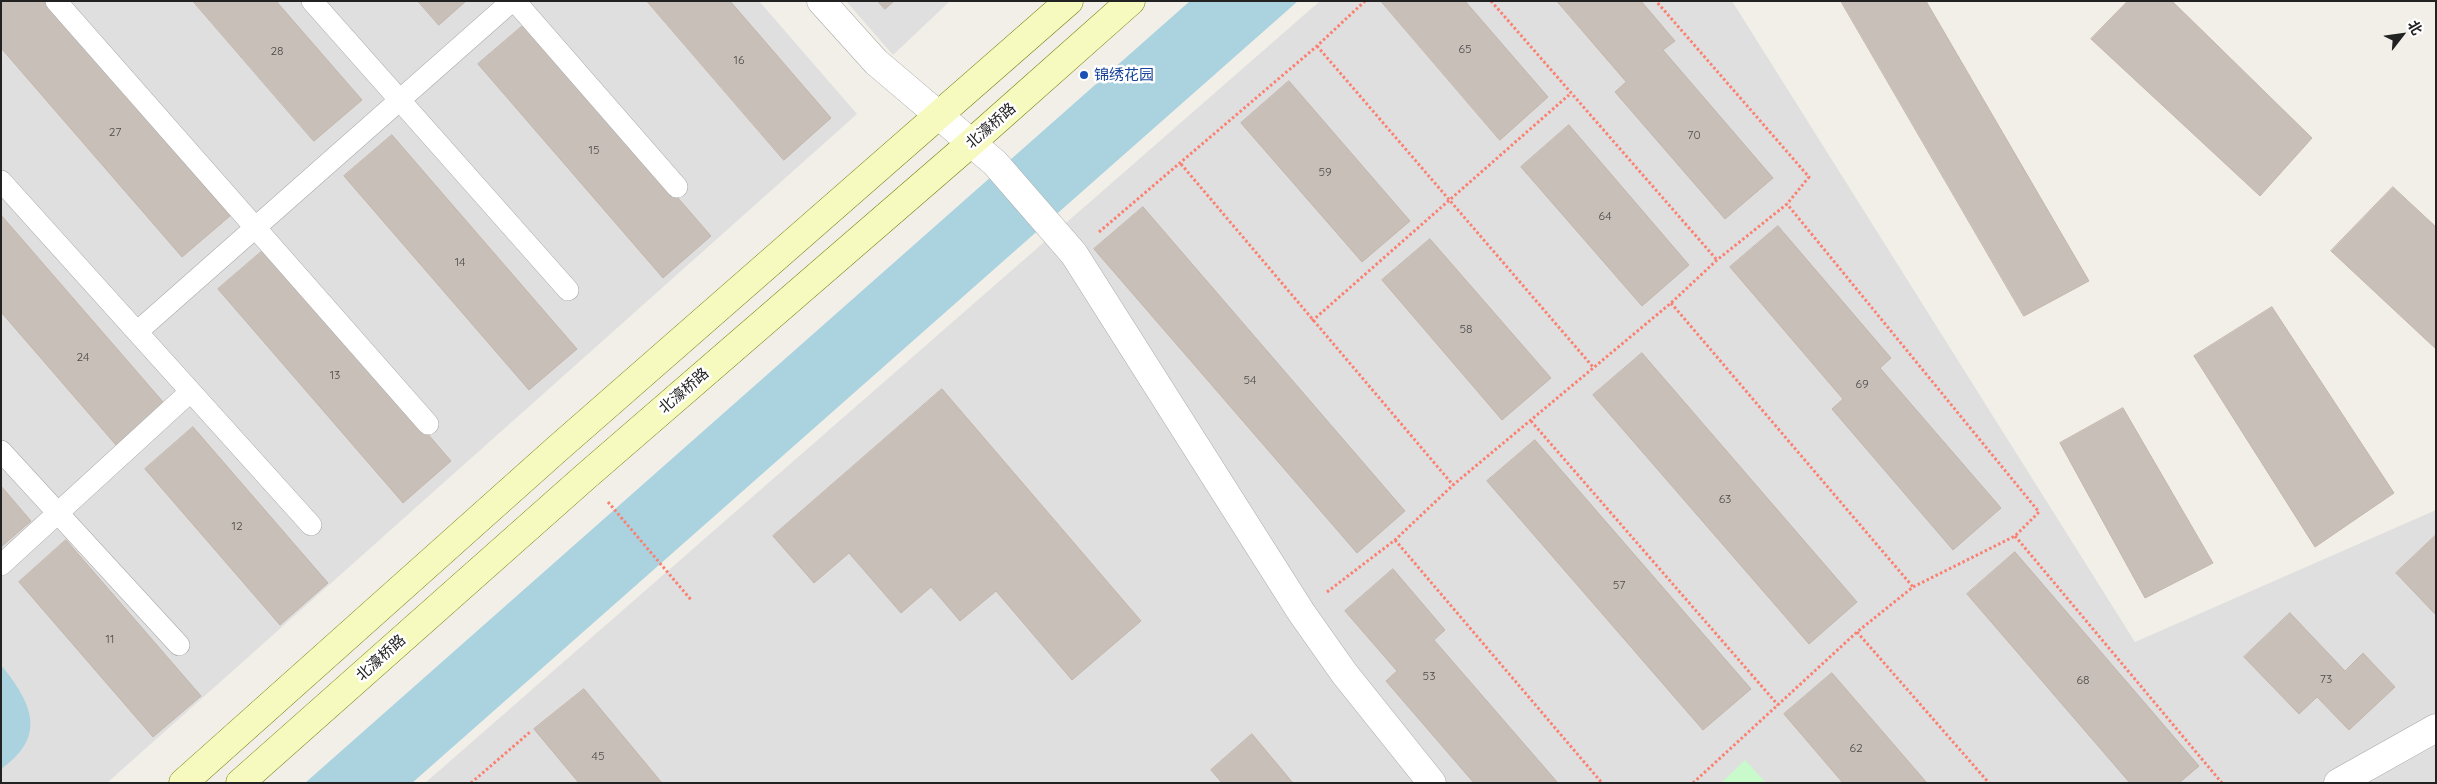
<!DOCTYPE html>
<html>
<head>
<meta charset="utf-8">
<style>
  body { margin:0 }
  #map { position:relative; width:2437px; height:784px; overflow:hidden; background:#f2efe9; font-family:Quicksand,"Noto Sans SC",sans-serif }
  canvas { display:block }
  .frame { position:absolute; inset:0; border:2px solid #222; pointer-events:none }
  .north { position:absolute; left:2377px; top:10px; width:50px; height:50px; -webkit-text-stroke:4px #fff; paint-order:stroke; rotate:60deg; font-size:14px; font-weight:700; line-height:20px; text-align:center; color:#222 }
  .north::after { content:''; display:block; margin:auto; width:18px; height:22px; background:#222; clip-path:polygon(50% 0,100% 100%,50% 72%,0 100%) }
</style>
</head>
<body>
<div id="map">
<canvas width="2437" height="784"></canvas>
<div class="frame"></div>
<div class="north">北</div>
</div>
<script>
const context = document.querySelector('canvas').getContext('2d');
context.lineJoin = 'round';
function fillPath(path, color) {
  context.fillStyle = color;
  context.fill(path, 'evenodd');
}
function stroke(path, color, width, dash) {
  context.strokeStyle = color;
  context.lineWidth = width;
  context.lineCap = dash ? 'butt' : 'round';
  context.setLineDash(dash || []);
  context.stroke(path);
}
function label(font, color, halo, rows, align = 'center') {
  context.font = font + ' Quicksand,"Noto Sans SC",sans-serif';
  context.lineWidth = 5;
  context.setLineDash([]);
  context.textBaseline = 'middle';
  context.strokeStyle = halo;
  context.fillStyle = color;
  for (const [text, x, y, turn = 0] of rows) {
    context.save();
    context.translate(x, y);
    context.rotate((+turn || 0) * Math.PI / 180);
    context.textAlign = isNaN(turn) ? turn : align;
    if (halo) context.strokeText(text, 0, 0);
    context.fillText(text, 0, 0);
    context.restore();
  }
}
const residential = new Path2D(`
  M1,1H759L857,114L107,783H1Z
  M846,1H950L893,55Z
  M1320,1H1732L2135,642L2436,510V783H425Z`);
const park = new Path2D(`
  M1745,760L1766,783H1721Z`);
const water = new Path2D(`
  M1190,1H1298L412,783H305Z
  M1,665C32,703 48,736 1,769Z`);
const building = new Path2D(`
  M1,1H44L230,216L182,257L1,48Z
  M193,1H276L362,100L314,141Z
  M418,1H466L439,25Z
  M647,1H730L831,118L784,160Z
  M878,1H894L885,9Z
  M1381,1H1465L1548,97L1500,140Z
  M1557,1H1641L1675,41L1663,50L1773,178L1725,219L1615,92L1626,82Z
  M1841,1H1926L2089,281L2024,316Z
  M2128,1H2172L2312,138L2260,196L2091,39Z
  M526,23L711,236L663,278L478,64Z
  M1289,81L1410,221L1362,262L1241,123Z
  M1569,125L1689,265L1642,306L1521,167Z
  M392,135L577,349L529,390L344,176Z
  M2393,187L2436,227V349L2331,251Z
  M1143,207L1405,511L1357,553L1094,249Z
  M1,215L164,403L116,445L1,312Z
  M1778,226L1891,358L1880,368L2001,508L1953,550L1832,409L1843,399L1730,267Z
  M1430,239L1551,378L1502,420L1382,280Z
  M267,247L451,461L403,503L218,289Z
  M2272,307L2394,493L2315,547L2194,356Z
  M1642,353L1857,602L1809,644L1593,395Z
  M942,389L1141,621L1072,680L996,591L960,621L931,587L901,613L849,553L814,583L773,536Z
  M2123,408L2213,563L2145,598L2060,443Z
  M193,427L328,583L280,625L145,469Z
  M1535,440L1751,689L1703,730L1487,481Z
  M1,486L31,521L1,547Z
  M2436,535V615L2396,573Z
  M66,540L201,696L153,737L19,582Z
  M2015,552L2199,766L2179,783H2130L1967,594Z
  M1393,569L1445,630L1434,640L1558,783H1474L1386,681L1397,671L1345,611Z
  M2290,613L2345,671L2363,653L2395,687L2349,730L2317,697L2299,714L2244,657Z
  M1832,673L1927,783H1843L1784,714Z
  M584,689L662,783H579L534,729Z
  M1252,734L1293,783H1222L1211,770Z`);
const path = new Path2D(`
  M1491,1L1717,260
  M1317,46L1593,367
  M1181,164L1453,485
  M1099,232L1317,46L1365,1
  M1671,303L1913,587
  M1312,321L1570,94
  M1531,421L1778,705
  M608,502L692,601
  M2015,536L2222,783
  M1395,540L1602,783
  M1327,592L1395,540L1453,485L1671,303L1717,260L1787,204L1809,177L1656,1
  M1857,632L1989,783
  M471,783L530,732
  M1693,783L1857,632L1913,587L2015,536L2039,512L1787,204`);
const lane = new Path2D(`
  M56,1L428,424
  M312,1L568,290
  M515,1L677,187
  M1,181L311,525
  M137,332L512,1
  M1,451L179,645
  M1,565L190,392`);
const street = new Path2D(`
  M821,1L876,62L995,163L1074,254L1301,612L1344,673L1432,783
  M2338,783L2436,728`);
const secondary = new Path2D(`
  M183,783L557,449L1069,1
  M240,783L585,477L971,143L1131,1`);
const markers = [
  [1084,75,5,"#1a4fb4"]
];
const numberNames = [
  ["65",1465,49],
  ["28",277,51],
  ["16",739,60],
  ["27",115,132],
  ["70",1694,135],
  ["15",594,150],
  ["59",1325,172],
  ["64",1605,216],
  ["14",460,262],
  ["58",1466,329],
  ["24",83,357],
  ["13",335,375],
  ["54",1250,380],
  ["69",1862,384],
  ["63",1725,499],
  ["12",237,526],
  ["57",1619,585],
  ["11",110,639],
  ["53",1429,676],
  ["73",2326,679],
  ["68",2083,680],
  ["62",1856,748],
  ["45",598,756]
];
const transitNames = [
  ["锦绣花园",1094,75]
];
const streetNames = [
  ["北濠桥路",991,126,-41],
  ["北濠桥路",684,391,-41],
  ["北濠桥路",381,658,-42]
];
fillPath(residential, '#e0dfdf');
fillPath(park, '#c8facc');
fillPath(water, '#aad3df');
fillPath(building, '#c7bfb8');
stroke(building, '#c4b6ab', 1);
stroke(lane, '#a9a9a9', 22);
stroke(street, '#a9a9a9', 29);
stroke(secondary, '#707d05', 29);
stroke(path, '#fa8072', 3, [2.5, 2.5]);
stroke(lane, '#fff', 21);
stroke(street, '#fff', 28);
stroke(secondary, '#f7fabf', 28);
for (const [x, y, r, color] of markers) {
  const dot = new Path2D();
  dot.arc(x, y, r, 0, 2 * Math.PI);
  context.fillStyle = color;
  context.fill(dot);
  stroke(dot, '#fff', 2);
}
label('12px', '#4b4948', null, numberNames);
label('15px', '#164399', '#fff', transitNames, 'left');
label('15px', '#222', '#fff', streetNames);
</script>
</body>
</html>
